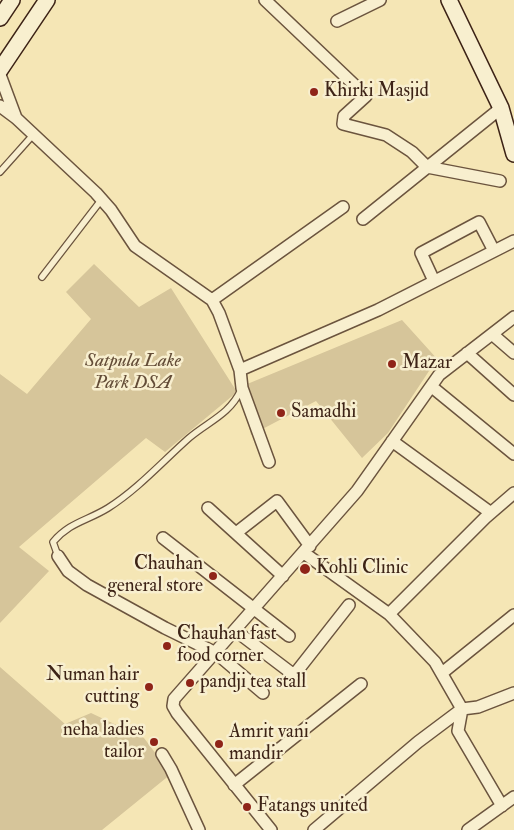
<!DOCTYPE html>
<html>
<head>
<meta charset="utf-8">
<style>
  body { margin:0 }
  canvas { display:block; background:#f5e6b5 }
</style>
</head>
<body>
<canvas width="514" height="830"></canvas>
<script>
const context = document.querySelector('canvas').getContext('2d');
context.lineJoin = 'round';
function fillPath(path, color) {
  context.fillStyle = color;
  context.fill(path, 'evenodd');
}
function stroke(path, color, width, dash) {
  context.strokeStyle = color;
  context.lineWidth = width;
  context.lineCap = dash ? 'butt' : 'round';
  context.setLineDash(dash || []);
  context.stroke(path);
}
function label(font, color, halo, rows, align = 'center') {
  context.font = font + ' "IM FELL Double Pica",serif';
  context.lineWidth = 5;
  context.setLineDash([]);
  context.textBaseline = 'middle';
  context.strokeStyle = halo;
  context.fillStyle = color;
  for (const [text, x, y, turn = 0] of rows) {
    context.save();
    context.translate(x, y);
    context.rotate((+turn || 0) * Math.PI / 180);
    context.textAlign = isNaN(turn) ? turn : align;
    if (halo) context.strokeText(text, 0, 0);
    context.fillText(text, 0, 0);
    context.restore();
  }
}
const green = new Path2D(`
  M94,264L139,307L171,288L237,392L165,452L146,438L19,547L49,571L0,623V374L27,394L91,319L66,292Z
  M402,320L439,361L429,371L388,433L362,458L316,401L251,435L240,387Z
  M0,667L65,724L91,713L144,738L171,774L102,830H0Z`);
const lane = new Path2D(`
  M0,172L33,135
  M42,277L102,199
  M58,556L53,542C70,522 87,521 108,508C138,489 162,462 189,438C209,421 229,415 241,390`);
const street = new Path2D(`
  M265,0L366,96L344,116L343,124L386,135L412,152L427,167L500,181
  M337,21L380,0
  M0,75L16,118
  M0,106L16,118L96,193L111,210L135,246L212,300L219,313L240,370L242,388L269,462
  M363,219L501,108
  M434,281L421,253L479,222L494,251
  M212,300L343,207
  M492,334L514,353
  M467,353L514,395
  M240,370L378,310L514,241
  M432,387L514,454
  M392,441L491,513
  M208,508L283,576
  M236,533L277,501L310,546
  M163,538L289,636
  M304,553L389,614L435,662L462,709L458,731L502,806
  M58,556L68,571L87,585L165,628L216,653L263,693
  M389,614L485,518L514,493
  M236,631L294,675L349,605
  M442,673L514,615
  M162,754L171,769L199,830
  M234,785L361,684
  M271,830L177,713L173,706L174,699L357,491L439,375L514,317
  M314,830L418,742L462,709L478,707L514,693
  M468,830L514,797`);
const secondary = new Path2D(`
  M449,0L501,108L514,154
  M0,18L12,0
  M0,70L47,0`);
const markers = [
  [314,92,5,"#8f2418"],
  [392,364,5,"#8f2418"],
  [281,413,5,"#8f2418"],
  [305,569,6,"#8f2418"],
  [213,576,5,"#8f2418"],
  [167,646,5,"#8f2418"],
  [190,683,5,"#8f2418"],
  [149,687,5,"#8f2418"],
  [154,742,5,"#8f2418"],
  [219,744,5,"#8f2418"],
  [247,807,5,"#8f2418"]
];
const poiNames = [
  ["Khirki Masjid",324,92],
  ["Mazar",402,364],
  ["Samadhi",291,413],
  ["Chauhan",203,565,"right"],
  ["general store",203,587,"right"],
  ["Kohli Clinic",316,569],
  ["Chauhan fast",177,635],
  ["food corner",177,657],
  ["Numan hair",139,676,"right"],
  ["cutting",139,698,"right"],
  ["pandji tea stall",200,683],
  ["neha ladies",144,731,"right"],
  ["tailor",144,753,"right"],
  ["Amrit vani",229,733],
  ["mandir",229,755],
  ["Fatangs united",257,807]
];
const parkNames = [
  ["Satpula Lake",133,362],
  ["Park DSA",133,384]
];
fillPath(green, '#d6c59a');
stroke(lane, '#6b543e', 8);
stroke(street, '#6b543e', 14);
stroke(secondary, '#3d2316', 18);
stroke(lane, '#f8efcf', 5.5);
stroke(street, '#f8efcf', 11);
stroke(secondary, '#f8efcf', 15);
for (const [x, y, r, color] of markers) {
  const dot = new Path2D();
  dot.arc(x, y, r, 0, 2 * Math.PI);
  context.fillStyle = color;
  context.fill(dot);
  stroke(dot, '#f8efcf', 2);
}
label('19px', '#3d2316', '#f8efcf', poiNames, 'left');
label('italic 19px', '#634c37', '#f8efcf', parkNames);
</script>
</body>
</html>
